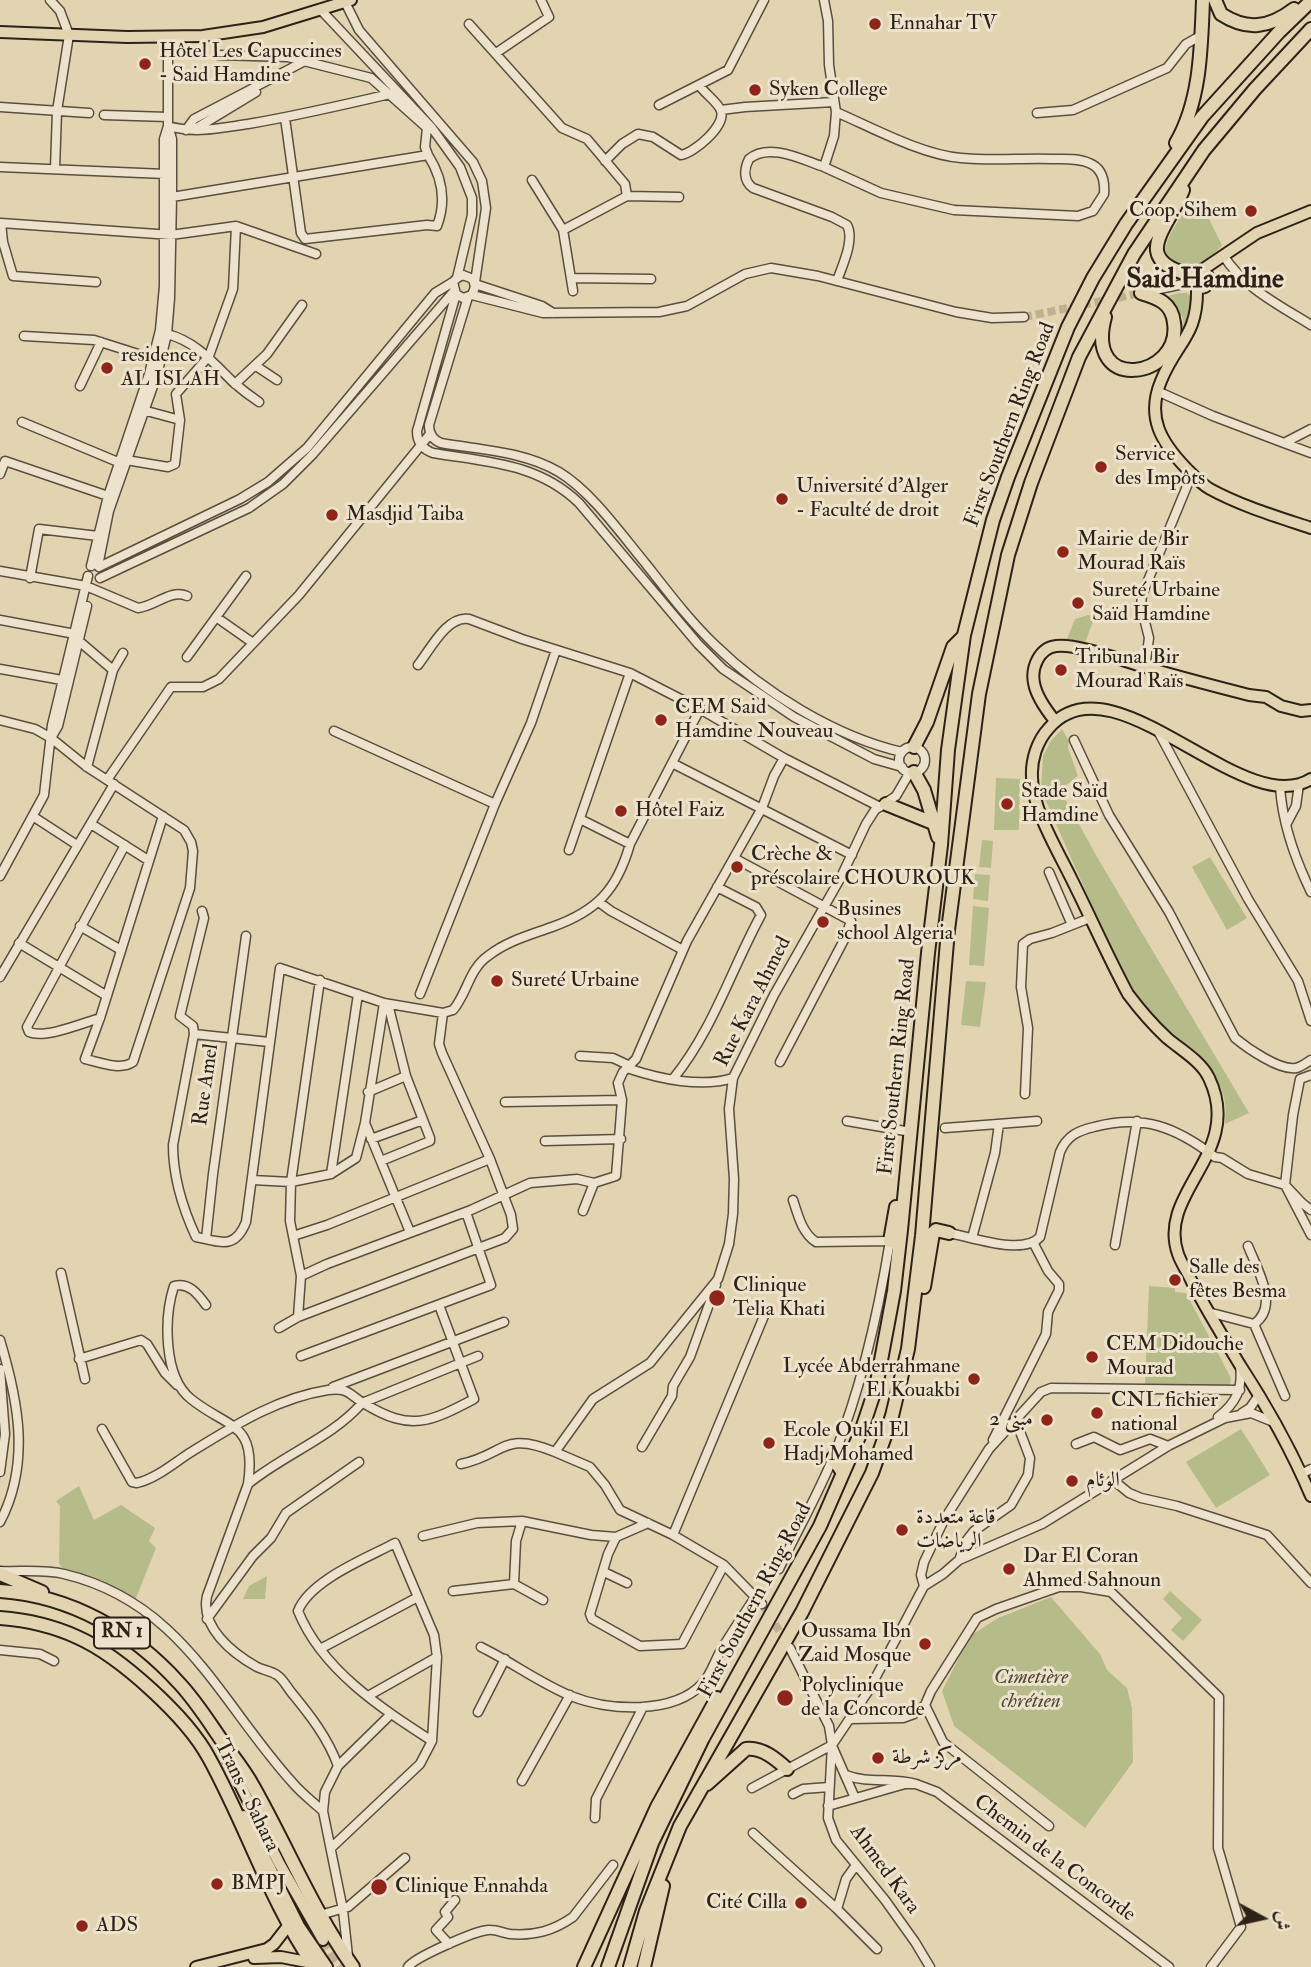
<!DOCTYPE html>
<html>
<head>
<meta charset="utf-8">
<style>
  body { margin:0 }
  #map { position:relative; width:1311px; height:1967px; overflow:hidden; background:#e3d4b1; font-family:"IM FELL Double Pica",Amiri,serif }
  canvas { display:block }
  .north { position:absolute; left:1227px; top:1883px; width:70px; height:70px; -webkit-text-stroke:5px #ede3cc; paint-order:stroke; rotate:98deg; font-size:19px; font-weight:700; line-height:28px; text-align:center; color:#2d2218 }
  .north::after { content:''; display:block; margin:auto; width:24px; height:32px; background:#2d2218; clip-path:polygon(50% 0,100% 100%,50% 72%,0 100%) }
</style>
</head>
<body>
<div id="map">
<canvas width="1311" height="1967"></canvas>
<div class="north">ش</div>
</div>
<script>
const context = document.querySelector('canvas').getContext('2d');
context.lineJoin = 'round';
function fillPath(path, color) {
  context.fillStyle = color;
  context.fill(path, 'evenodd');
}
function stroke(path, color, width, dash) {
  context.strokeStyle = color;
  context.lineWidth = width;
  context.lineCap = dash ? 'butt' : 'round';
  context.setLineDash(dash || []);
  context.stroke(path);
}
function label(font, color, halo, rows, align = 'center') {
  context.font = font + ' "IM FELL Double Pica",Amiri,serif';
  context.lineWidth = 6;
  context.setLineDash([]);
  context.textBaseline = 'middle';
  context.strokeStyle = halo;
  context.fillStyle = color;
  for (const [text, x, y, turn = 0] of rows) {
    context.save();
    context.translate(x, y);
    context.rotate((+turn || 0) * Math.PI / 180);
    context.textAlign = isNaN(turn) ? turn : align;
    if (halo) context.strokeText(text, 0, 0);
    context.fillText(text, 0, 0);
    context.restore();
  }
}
const green = new Path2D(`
  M1198,197L1222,245C1209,260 1196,271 1175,267C1170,261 1163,254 1166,246C1168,235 1188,203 1198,197Z
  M1179,293H1187L1193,298V309L1184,335L1183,318L1168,296Z
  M1088,615L1095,616L1085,643L1067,639L1075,619Z
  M1062,729L1069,741L1068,748L1078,776L1060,790L1100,862L1249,1113L1225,1124C1232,1068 1186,1051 1153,1017C1138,1001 1127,980 1117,962L1041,790L1043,756L1050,742Z
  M996,778L1020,779L1019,830H994Z
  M982,840L993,841L991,868L979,867Z
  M1210,857L1247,918L1227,930L1192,867Z
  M975,874L990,875L988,901L973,899Z
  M973,906L989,908L984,966L969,965Z
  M966,981L986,982L980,1027L961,1025Z
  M1149,1286L1175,1288V1292L1186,1293L1231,1378L1230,1386H1145Z
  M1241,1429L1270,1475L1216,1508L1186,1462Z
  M79,1486L94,1520L121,1505L155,1528L149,1541L156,1548L136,1598L64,1571L59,1563L60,1506L56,1501Z
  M267,1576L265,1599H243L249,1586Z
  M1170,1591L1202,1620L1183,1641L1171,1630L1182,1618L1163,1599Z
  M1051,1597L1100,1654L1107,1670L1127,1688L1132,1708L1133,1762L1085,1828L954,1726L942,1691L970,1636L998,1618Z`);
const minorTunnel = new Path2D(`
  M1024,317L1141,293
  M762,1604L787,1643`);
const majorTunnel = new Path2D(`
  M323,1940L341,1967`);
const minor = new Path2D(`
  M50,0L60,11L69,35L57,111L55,169
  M824,0L828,21L829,65L836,112L834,136L824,167L881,193L954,210L1078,216L1093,211L1104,194C1105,181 1102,168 1089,163C1078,158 1064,159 1052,159C1022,158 991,161 961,158C922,155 873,128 836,112
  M345,2L359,30L473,162L482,181L486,208L475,282
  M320,9L432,128L460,167L472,198V215L457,278
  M469,24L562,128L587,139L625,184L627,196
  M496,53L549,17L541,0
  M659,105L728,70L764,0
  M0,107L89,113
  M721,110L745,107L834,102
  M1037,113L1073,110L1167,68L1186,44L1202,35
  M104,115L168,117
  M285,118L301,233L305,239L427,225L437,226C447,200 442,177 428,155
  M168,126C195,134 220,128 248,124C296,116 343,105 390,94
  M195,129L256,92
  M186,130L194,119L303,62
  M605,161L622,144L638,134L653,137L681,155C694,153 726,126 721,111C719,103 704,93 699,85
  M0,167L165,174
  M824,167C803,160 769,142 749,159C744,169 743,181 753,188L832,217L847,225C855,240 842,266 837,281
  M532,180L563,230L573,291
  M172,197L428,155L425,147L427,128L371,78L288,57L218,55
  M563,230L627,196L679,197
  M1223,255C1244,288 1279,305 1311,325
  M572,278L651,279
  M96,282L13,276L3,242L1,223L171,235L236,226L316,254
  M475,284L542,306L553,313
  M1145,292L1193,282
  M456,294L463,298L472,295L475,287L473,279L463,275L457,278L453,282L456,294L417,431C417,442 422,449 433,453C487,462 538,463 579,503L698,644L723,669L794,717L874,759L902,767
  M472,295L543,313L659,312L687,306L745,274L771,268L818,276L956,312L992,318L1024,317
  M468,297L429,425C429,434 433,440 441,443C480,450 524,451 559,472C592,492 621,534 646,564C668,592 689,620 715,645C763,692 836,737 902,752
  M167,334C195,341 213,362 233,382C241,389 250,396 259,402
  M24,336L94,340L157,360
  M256,366L277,380
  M235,384L267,354L302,305
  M80,386L101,342
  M1157,391L1213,416L1284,443L1311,429
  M143,410L180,420
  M22,422L118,462
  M1284,443L1311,453
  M126,460L168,467L175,464L180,420L176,394L209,356L233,289L236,226
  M0,474L5,461L108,496
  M91,566L108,496L149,374L160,330L164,286V139L168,126V36
  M98,566L109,511L157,375L167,334L170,298L172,197V139L168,126
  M99,567L240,499L268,482L307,448L435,293L453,282
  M0,571L86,586L138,608C156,606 170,589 187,596
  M30,578L39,529L98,536
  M100,578L249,508L283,484L313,454L454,291
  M216,617L253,643
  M0,620L75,634
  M79,641L113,670
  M187,657L246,576
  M418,665C430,650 447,615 469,619L522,639L630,673L700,709L784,758L880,807
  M1145,668L1149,638L1141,606L1142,595L1192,474
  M0,669L62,680
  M0,720L35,729L51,738L87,767L184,830L191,842L193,851L190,888L133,1062C120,1071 99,1062 85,1059L100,1018L163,816
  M334,731L495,804
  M1158,731L1248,899L1298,981L1311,1021
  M51,738L58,726L87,606
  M1074,740L1109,815L1169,912L1235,1038C1247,1048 1280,1071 1296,1068C1301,1067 1306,1063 1311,1060
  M899 760a13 13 0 1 1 26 0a13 13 0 1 1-26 0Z
  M672,763L852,855
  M87,767L113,670L123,653
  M107,780L171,687H203L219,679L299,595L430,434
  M1280,786C1282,822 1295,859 1311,892
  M34,817L77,845
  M580,819L630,844
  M1287,823L1296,806L1299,784
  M91,824L148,860
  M569,850L630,673
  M734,858L851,921L845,938L780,1062
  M1049,872L1072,925
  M0,876L44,795L52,725L88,576
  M600,903L611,911L683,950
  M202,911L204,918L180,1016L193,1026L194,1034L173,1145C173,1176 183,1209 196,1237C220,1242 235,1250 246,1222L280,968L384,1003L443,1013L453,1010C467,994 469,969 488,956C507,941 530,935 552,927C597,911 617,890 630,844L700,709
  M80,926L121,950
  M19,943L107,996
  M0,977L114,784
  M420,994L495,804L531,723L556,650
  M100,1018C83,1023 45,1039 29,1032L27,1027L125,845
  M194,1034L269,1042
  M580,1056L613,1058L630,1066V1069C660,1079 702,1088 733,1078
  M1311,1075L1300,1079L1293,1115L1285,1185L1311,1235
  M673,1079C713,1030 731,970 761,915L756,907L717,887
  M368,1092L406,1076
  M1025,1094L1028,1028L1021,987L1023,944L1030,939L1052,933L1090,918
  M505,1102L622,1100
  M847,1121L911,1132
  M365,1123L410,1232
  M945,1128L1037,1121
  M371,1139L423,1120
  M545,1141L621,1139
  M381,1161L430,1141V1138L406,1076L388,1004
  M331,1174L358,994
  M252,1180L291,1182L331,1174L356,1158L365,1123L384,1003
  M583,1211L594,1183
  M949,1233C972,1237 1023,1256 1040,1237L1060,1152C1067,1136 1077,1131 1094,1127C1143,1114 1176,1127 1215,1157L1222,1158L1248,1174L1285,1185L1302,1203L1311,1210
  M293,1236L327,1225L490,1159
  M972,1238L995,1153L999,1124
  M206,1239L213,1174L246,936
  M1115,1245L1137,1121
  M61,1273L85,1379
  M301,1276L327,1264L471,1210L530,1183L577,1179L594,1183L616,1176L622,1100L618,1083L623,1072L636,1059L687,941L762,808L774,776L784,758
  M206,1305C198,1294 189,1282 174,1286C164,1317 163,1377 191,1399C228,1429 257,1421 248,1484L207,1596C200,1627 232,1653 257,1667C263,1670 271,1671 277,1675C283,1679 287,1687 291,1692C310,1715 328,1738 338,1766
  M1208,1312L1254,1324C1280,1306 1257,1269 1248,1246
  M298,1317L301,1276L290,1221L291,1182L320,980
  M1254,1324L1285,1396
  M279,1328L298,1317L505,1238L513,1229L511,1215L490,1159L442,1053L439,1044L443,1013
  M0,1340C18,1400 31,1463 0,1522
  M301,1356L491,1285L466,1212
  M79,1359L141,1340L147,1344L165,1373L177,1385
  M0,1369L5,1434L0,1472
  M333,1387L504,1322
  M1242,1413L1250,1408L1259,1395
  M1218,1417C1236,1403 1243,1389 1240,1366
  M102,1429L132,1482L137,1483C155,1479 173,1464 188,1454C232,1427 276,1398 328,1390C349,1387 349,1395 365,1404C411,1432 430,1422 474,1399L439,1305
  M993,1440L1046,1334L1048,1312L1059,1290V1284L1048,1271L1034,1244
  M1076,1444L1094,1437L1120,1450L1150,1439L1168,1446
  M642,1447L672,1396L673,1386L690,1357L716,1285
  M461,1464C505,1455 502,1430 555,1452
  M1301,1474L1311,1469
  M1113,1480L1129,1493L1141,1498L1177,1506L1267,1535L1311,1583
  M248,1484C283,1455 333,1437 362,1403L478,1356
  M673,1535L764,1316
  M423,1536L477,1523L522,1521L591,1535L616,1537L648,1523
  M616,1537L608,1554L590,1614L592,1619L640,1646L682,1644L724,1565
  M959,1560L967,1540L974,1531L1011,1505L1028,1475L1030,1458L1016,1421
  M779,1569C797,1531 819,1493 835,1453C862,1386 878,1314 890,1241L816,1242C802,1233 798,1215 793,1200
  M0,1571C20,1572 44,1569 64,1574C182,1602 219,1701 292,1782C301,1793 313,1802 323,1811
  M604,1572L627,1583
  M514,1584L516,1541L522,1521
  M924,1586L921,1575L924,1562L944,1520L989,1449L1041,1392L1051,1388L1240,1390
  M453,1591L514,1584L543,1600
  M762,1604L724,1565L673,1535L620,1510L605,1485L590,1467L555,1452L593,1399L650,1363L718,1279L729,1244L733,1214L734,1179L729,1109L733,1078L774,995L841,877L866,824L875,810L896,796L910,772
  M207,1619L253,1556L271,1538L286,1513L359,1462
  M481,1647C510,1661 541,1684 571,1696C608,1711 674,1715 703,1683C711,1674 715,1660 721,1650C732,1632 744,1614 756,1596
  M790,1648L829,1726L832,1745L828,1818L836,1840L885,1900L915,1942L930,1967
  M320,1649L418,1597
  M0,1650L40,1654L54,1661
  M368,1696L437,1657
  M925,1705L943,1742L1049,1826
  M478,1712L505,1659
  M851,1719L903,1718L914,1714L925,1705L931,1691L977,1618L996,1609L1059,1587H1081L1111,1592L1219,1697L1218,1848L1241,1927L1211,1967
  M833,1748L855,1798
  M522,1781L570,1695
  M916,1784L937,1792L1169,1967
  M752,1788L832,1745L869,1690L924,1586L943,1574L959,1560L1042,1524L1168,1446L1225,1418L1251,1413L1276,1423
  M793,1794L803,1789L829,1787
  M828,1806L905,1784H916C893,1777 868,1784 846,1775
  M595,1818L596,1799L643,1707
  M753,1833L837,1909
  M331,1848L420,1764L432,1741L437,1657L434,1635L395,1543C367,1558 310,1580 298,1611C322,1670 381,1708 432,1741
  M856,1865L846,1879L837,1909L877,1949
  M320,1915L348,1907L405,1858
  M449,1944L436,1930L448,1917L445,1912L455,1900
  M348,1956L343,1910L323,1811L325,1792L338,1766L391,1714
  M408,1967C415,1957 475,1931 488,1930C495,1929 503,1933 510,1934C534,1936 553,1931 573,1917L613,1865`);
const major = new Path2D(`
  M0,32L127,37L203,36L263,27L351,0
  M1193 280a8 8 0 1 1 16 0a8 8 0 1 1-16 0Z
  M1199,272L1257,233L1311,211
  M1197,288C1198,337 1177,341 1161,381C1146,417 1161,442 1186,468C1193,475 1201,484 1210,489C1241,506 1278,517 1311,528
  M1055,721C1047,711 1036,695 1034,683C1031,668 1039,648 1056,646C1077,643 1123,661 1145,667C1179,677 1214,686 1249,695L1266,697L1281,706L1301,711L1311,710
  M1311,779C1243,822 1113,653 1049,728C1037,741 1031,760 1032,777C1032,809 1058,851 1072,880C1091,918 1108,957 1128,994C1140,1010 1153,1025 1167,1038C1181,1050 1201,1061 1209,1078C1245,1153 1156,1192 1178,1254C1181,1263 1188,1273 1192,1282C1207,1311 1223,1337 1240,1365C1268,1408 1291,1449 1311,1496
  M222,1748L279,1863L323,1940
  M244,1816L299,1926L327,1967
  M254,1958L281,1957L312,1963
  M196,1967L267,1949L274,1944L288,1926`);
const highway = new Path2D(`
  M1215,0L1221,14C1247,31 1269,28 1294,9
  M1176,143C1201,100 1201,47 1203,0
  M1183,190C1167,230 1128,260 1194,276
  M1105,317C1084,395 1182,378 1174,323C1172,303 1158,298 1141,293
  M914,747L927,722L953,647L964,636
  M914,772L924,790L938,837
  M886,804L933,823
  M890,1241L896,1207
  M924,1287L933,1233L936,1230L949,1233
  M833,1458L843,1473
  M0,1574L42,1592
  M0,1591C71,1596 132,1631 179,1683C195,1700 207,1719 220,1738C231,1754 244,1769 253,1786C287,1846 313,1911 353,1967
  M0,1618C26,1620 53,1626 77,1637C120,1656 187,1717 209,1758C247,1827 270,1902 315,1967
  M707,1784L746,1749C762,1747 776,1759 787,1769
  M584,1967L657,1807L717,1698
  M608,1967L652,1843L703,1738L820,1526L861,1432L876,1387L894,1291L901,1230L928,953L941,845L948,750L964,635L993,520L1008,477L1068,327L1093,278L1126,224L1202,117L1279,32L1311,1
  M630,1967L646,1911L680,1826L802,1612L872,1473L892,1416L908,1349L922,1236L948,930L979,694L1008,555L1031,483L1079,357L1134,254L1204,150L1255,89L1311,29
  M644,1967L663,1886`);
const markers = [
  [875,24,7,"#8f2418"],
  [145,64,7,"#8f2418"],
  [755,90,7,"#8f2418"],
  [1251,211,7,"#8f2418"],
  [107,368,7,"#8f2418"],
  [1101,467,7,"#8f2418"],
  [782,499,7,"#8f2418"],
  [332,515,7,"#8f2418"],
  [1063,552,7,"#8f2418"],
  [1078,603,7,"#8f2418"],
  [1061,670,7,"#8f2418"],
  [661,720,7,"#8f2418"],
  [1007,804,7,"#8f2418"],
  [621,811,7,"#8f2418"],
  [737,867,7,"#8f2418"],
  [823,922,7,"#8f2418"],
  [497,981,7,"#8f2418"],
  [1175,1280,7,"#8f2418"],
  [717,1298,9,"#8f2418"],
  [1092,1357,7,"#8f2418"],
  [974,1379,7,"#8f2418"],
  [1097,1413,7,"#8f2418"],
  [1047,1420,7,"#8f2418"],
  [769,1443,7,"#8f2418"],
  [1072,1481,7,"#8f2418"],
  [902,1530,7,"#8f2418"],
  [1009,1569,7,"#8f2418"],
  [925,1644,7,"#8f2418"],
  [785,1698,9,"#8f2418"],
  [878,1758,7,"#8f2418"],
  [217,1884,7,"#8f2418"],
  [379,1887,9,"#8f2418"],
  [801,1903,7,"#8f2418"],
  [82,1926,7,"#8f2418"]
];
const shields = [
  [122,1633,56]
];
const shieldNames = [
  ["RN 1",122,1633]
];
const poiNames = [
  ["Ennahar TV",889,24],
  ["Hôtel Les Capuccines",159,52],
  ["- Said Hamdine",159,76],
  ["Syken College",769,90],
  ["Coop. Sihem",1237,211,"right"],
  ["residence",121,356],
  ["AL ISLAH",121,380],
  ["Service",1115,455],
  ["des Impôts",1115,479],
  ["Université d'Alger",796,487],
  ["- Faculté de droit",796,511],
  ["Masdjid Taiba",346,515],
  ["Mairie de Bir",1077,540],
  ["Mourad Raïs",1077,564],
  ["Sureté Urbaine",1092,591],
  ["Saïd Hamdine",1092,615],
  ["Tribunal Bir",1075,658],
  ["Mourad Raïs",1075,682],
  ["CEM Said",675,708],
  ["Hamdine Nouveau",675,732],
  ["Stade Saïd",1021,792],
  ["Hamdine",1021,816],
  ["Hôtel Faiz",635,811],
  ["Crèche &",751,855],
  ["préscolaire CHOUROUK",751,879],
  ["Busines",837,910],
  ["school Algeria",837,934],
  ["Sureté Urbaine",511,981],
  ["Salle des",1189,1268],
  ["fêtes Besma",1189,1292],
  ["Clinique",733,1286],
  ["Telia Khati",733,1310],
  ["CEM Didouche",1106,1345],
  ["Mourad",1106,1369],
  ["Lycée Abderrahmane",960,1367,"right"],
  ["El Kouakbi",960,1391,"right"],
  ["CNL fichier",1111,1401],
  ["national",1111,1425],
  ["مبنى 2",1033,1420,"right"],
  ["Ecole Oukil El",783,1431],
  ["Hadj Mohamed",783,1455],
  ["الوئام",1086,1481],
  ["قاعة متعددة",916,1518],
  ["الرياضات",916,1542],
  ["Dar El Coran",1023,1557],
  ["Ahmed Sahnoun",1023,1581],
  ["Oussama Ibn",911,1632,"right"],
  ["Zaid Mosque",911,1656,"right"],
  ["Polyclinique",801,1686],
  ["de la Concorde",801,1710],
  ["مركز شرطة",892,1758],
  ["BMPJ",231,1884],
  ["Clinique Ennahda",395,1887],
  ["Cité Cilla",787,1903,"right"],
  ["ADS",96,1926]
];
const streetNames = [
  ["First Southern Ring Road",1011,425,-69],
  ["Rue Kara Ahmed",754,1002,-63],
  ["First Southern Ring Road",898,1067,-84],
  ["Rue Amel",207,1085,-82],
  ["First Southern Ring Road",756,1601,-62],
  ["Trans - Sahara",246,1796,64],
  ["Chemin de la Concorde",1054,1859,37],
  ["Ahmed Kara",884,1870,54]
];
const parkNames = [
  ["Cimetière",1031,1678],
  ["chrétien",1031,1702]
];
const districtNames = [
  ["Said Hamdine",1205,281]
];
fillPath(green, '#b5bc8a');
stroke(minorTunnel, '#bfb092', 8, [8, 4]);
stroke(majorTunnel, '#bfb092', 10, [10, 5]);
stroke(minor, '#5a4e3e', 11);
stroke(major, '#2d2218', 14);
stroke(highway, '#2d2218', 16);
stroke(minor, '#ede3cc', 8);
stroke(major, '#e3d4b1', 10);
stroke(highway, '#e3d4b1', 12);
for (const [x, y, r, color] of markers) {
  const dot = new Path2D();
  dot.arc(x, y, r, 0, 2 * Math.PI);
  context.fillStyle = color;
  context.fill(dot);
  stroke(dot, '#ede3cc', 2.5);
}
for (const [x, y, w] of shields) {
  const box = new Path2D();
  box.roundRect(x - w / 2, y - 15.5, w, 31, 5);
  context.fillStyle = '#ede3cc';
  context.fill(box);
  stroke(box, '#2d2218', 2);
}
label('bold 19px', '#2d2218', null, shieldNames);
label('21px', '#2d2218', '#ede3cc', poiNames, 'left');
label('21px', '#2d2218', '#ede3cc', streetNames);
label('italic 21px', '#4f4834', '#ede3cc', parkNames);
label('bold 28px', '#2d2218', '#ede3cc', districtNames);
</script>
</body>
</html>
